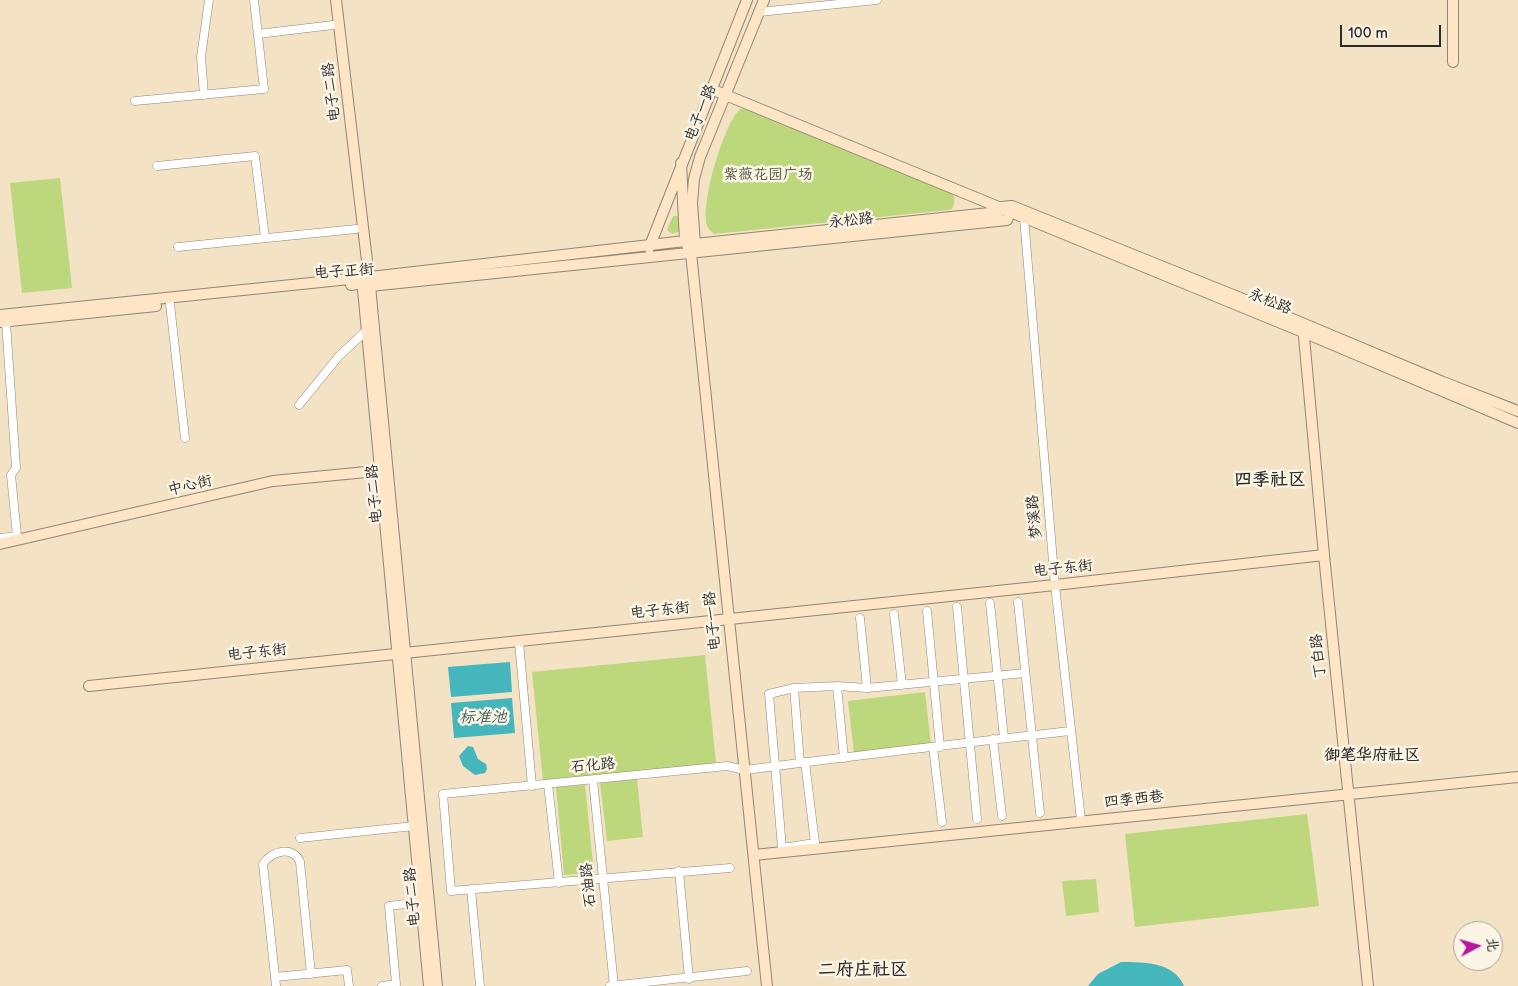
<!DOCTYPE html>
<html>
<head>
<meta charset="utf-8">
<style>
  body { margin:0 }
  #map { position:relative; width:1518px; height:986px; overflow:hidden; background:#f3e2c4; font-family:"Balsamiq Sans","LXGW WenKai TC",sans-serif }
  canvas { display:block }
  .north { position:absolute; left:1453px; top:921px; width:50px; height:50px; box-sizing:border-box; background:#fcf5e5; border:1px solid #a8a49b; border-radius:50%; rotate:84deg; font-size:14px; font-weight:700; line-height:20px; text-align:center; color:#2b2b2b }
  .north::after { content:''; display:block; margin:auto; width:18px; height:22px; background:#b5179e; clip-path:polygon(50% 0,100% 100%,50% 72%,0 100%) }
  .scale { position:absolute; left:1340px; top:25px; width:101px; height:22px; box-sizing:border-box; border:2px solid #2b2b2b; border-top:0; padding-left:6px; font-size:15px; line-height:18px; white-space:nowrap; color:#2b2b2b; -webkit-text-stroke:4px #fcf5e5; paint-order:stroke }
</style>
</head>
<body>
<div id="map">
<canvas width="1518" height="986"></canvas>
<div class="north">北</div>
<div class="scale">100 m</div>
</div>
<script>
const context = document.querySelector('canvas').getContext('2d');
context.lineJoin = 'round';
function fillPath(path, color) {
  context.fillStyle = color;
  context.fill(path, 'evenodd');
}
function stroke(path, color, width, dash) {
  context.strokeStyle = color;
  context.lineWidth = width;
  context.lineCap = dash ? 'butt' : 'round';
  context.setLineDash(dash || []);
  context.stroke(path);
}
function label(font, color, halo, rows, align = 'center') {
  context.font = font + ' "Balsamiq Sans","LXGW WenKai TC",sans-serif';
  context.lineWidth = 5;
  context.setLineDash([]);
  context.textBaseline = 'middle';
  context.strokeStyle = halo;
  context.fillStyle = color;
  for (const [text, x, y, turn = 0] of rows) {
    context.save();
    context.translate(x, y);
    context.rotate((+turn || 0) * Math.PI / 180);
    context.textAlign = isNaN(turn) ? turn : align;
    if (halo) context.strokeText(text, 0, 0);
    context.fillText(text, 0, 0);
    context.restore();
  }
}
const green = new Path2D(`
  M740,109H748L951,192C956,197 955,203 952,209L948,210L714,234C711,231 708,229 707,225C700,204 724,123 740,109Z
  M60,178L72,288L22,293L10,183Z
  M673,216H679L680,231L672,234L667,230Z
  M705,655L716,763L543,781L532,672Z
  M925,692L931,744L854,753L848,701Z
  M637,779L643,837L607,841L600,783Z
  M585,785L594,873L564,875L556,787Z
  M1307,814L1319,906L1135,927L1125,834Z
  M1096,879L1099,912L1066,916L1062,881Z`);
const water = new Path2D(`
  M510,662L512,692L451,697L448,667Z
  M512,698L515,733L454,738L451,703Z
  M468,746L473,747L478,759L486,764L487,769L485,773L475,775L463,766L459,756Z
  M1121,962C1144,962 1174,962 1184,986H1088L1098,974Z`);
const street = new Path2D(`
  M759,12L877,0
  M258,34L333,25
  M204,95L201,57L209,0
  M135,101L264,89L254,0
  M157,166L255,156L265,238
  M1026,213L1024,218L1055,585L1081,820
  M178,247L356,229
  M170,304L185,438
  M299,405L339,356L367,330
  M0,538L17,536L11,475L16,468L6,322
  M1018,602L1040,813
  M990,603L1004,738
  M957,607L977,819
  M927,611L940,747
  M894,614L902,685
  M860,618L867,688
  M519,642L532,786
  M837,686L867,688L1025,673
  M794,688L800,763
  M993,739L1002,816
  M933,747L942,822
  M805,762L815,843L782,848L769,694L794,688L837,686L844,758
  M593,780L614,986
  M548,784L559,883
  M300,838L414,826
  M730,868L451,891L443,794L727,766L745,770C853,756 962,743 1070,731
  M679,871L689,979
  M471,889L480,986
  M275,977L347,970L349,986
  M276,986L263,864C271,851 293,845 300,862L311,974
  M382,986L396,984L389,906L421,902
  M610,986L747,971`);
const secondary = new Path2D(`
  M336,0L370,286L437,986
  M1453,0V62
  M711,89L1303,332L1518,423
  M681,163L685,241L691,253L767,986
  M695,244L692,203L694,179L700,157L764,0
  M649,248L747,0
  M362,279L429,986
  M351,285L362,283L370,286L1007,220L1012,206
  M0,315L379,276L685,241L695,244L999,212L1001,207L1012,206L1290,318L1443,382L1518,411
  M0,322L156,306
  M1303,326L1324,555L1368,986
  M0,544L273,481L387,470
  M89,686L1055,585L1324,555
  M754,855L1518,777`);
const streetNames = [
  ["电子二路",332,92,-97],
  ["电子一路",701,113,-68],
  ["永松路",851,221,-6],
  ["电子正街",344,272,-4],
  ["永松路",1270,302,22],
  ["中心街",190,486,-13],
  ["电子二路",375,494,-95],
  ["梦溪路",1035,517,-95],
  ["电子东街",1063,569,-6],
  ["电子东街",660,611,-6],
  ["电子一路",713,621,-96],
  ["电子东街",257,653,-6],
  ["丁白路",1319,656,-96],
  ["石化路",593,766,-5],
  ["四季西巷",1134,800,-6],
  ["石油路",589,885,-96],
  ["电子二路",413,897,-95]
];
const parkNames = [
  ["紫薇花园广场",768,175]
];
const waterNames = [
  ["标准池",483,718]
];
const neighbourhoodNames = [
  ["御笔华府社区",1372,756]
];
const quarterNames = [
  ["四季社区",1270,480],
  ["二府庄社区",863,970]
];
fillPath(green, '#bdd77c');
fillPath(water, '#46b6bd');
stroke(street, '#8f8678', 9);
stroke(secondary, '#8f8678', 12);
stroke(street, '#fff', 8);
stroke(secondary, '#fde5c5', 10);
label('15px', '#2b2b2b', '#fcf5e5', streetNames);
label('15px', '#50563f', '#fcf5e5', parkNames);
label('italic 16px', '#345c5e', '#fcf5e5', waterNames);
label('bold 16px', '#2b2b2b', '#fcf5e5', neighbourhoodNames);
label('bold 18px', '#2b2b2b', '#fcf5e5', quarterNames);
</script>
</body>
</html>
